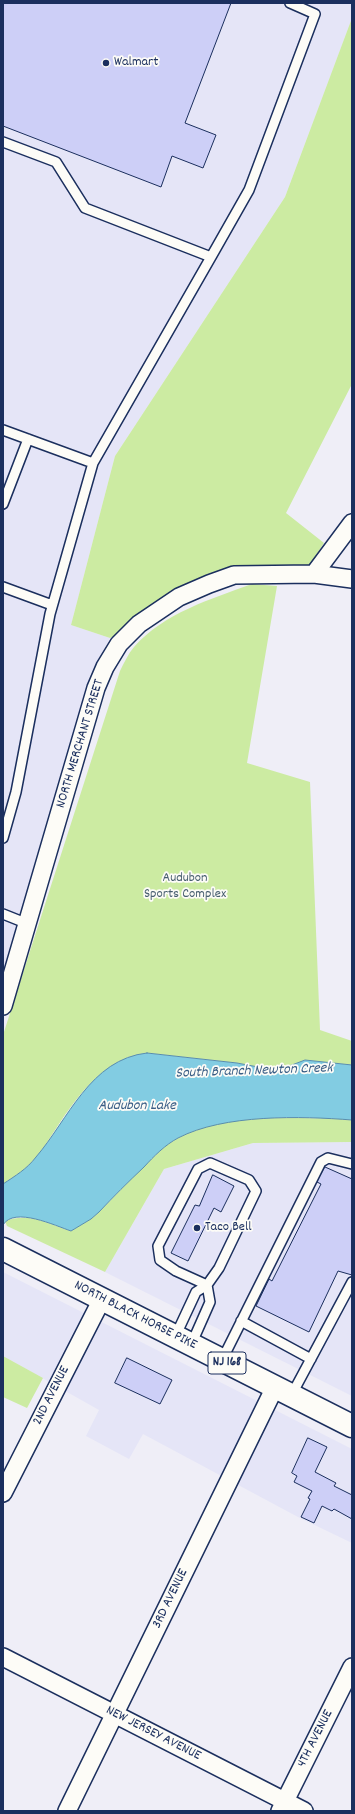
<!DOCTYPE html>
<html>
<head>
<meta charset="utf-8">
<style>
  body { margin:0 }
  #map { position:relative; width:355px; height:1814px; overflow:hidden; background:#efeef7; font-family:Dekko,sans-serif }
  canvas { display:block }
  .frame { position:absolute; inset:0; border:4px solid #1b2f5e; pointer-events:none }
</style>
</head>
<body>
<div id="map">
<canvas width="355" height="1814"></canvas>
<div class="frame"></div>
</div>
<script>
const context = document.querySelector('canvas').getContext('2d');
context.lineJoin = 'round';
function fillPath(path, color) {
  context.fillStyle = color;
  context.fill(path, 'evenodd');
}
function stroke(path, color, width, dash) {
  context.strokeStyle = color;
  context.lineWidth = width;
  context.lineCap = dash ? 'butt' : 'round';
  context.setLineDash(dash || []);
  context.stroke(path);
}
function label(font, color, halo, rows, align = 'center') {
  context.font = font + ' Dekko,sans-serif';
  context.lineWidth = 3.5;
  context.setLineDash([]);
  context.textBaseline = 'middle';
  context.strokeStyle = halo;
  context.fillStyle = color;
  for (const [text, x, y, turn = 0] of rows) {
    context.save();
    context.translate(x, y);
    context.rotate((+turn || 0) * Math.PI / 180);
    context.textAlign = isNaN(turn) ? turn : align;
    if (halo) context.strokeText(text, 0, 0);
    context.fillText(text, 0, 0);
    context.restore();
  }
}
const built = new Path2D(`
  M3,3H352V18L285,197L115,456L71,625L110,638L90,675L3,975Z
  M352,1142V1396L105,1272L164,1169L253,1143Z
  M3,1272L352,1449V1543L298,1517L143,1434L129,1459L86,1436L99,1410L3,1356Z`);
const green = new Path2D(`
  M352,18V384L286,513L324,543L303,575H234L110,638L71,625L115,456L285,197Z
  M252,584L277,586L247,763L310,782L320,1030L352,1041V1065L305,1060L284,1068L274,1070L237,1063L147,1053C106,1057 78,1095 57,1127C50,1137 44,1148 36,1157C27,1169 15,1176 3,1184V1035L120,671C124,663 128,654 134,647C164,613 211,599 252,584Z
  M330,1118L352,1120V1142L253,1143L164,1169L105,1272L7,1226L5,1221C30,1212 48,1224 71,1231L91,1219L99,1212C113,1198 127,1183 141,1169C153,1158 164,1145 178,1138C223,1113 281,1119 330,1118Z
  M3,1356L43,1378L27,1408L3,1397Z`);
const water = new Path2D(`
  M147,1053L237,1063L274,1070L284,1068L305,1060L352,1065V1120C301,1116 224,1114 178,1138C165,1145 154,1156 144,1167C128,1182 113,1197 99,1212L91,1219L71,1231C56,1226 14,1206 3,1225V1184C15,1176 27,1169 36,1157C68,1120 90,1059 147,1053Z`);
const building = new Path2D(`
  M3,3H231L185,123L216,135L203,168L172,156L161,187L3,126Z
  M325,1167L352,1179V1275L338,1271L309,1332L256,1306L269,1279L272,1281L321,1184L317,1182Z
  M213,1175L234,1186L221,1212L214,1208L188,1261L171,1253L195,1205L199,1206Z
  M127,1358L172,1380L160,1404L115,1383Z
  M308,1438L327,1447L315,1472L336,1483L334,1486L352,1495V1519L334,1509L332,1511L322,1506L314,1523L301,1517L310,1499L308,1498L312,1491L294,1482L297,1476L292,1473Z`);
const lane = new Path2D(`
  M3,142L56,162L85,208L211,257L93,463
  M211,257L249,190L315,14L290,3
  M3,430L93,463L50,614L16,792L3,838
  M3,504L28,439
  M3,587L52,605
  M3,914L28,924
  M241,1321L311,1359
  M175,1337L196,1292L207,1285L219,1268L256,1191L249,1180L210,1163L198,1169L158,1246L160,1260L176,1271L207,1285
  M191,1345L210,1302L207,1285
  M222,1360L321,1162L328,1158L352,1164
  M291,1396L352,1282`);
const street = new Path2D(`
  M314,574L352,523
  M3,1006L96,688L105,667L119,644L139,624L179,597L209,584L234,575L314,574L352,579
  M3,1493L102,1299
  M3,1657L304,1811
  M67,1811L275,1387
  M280,1811L352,1667`);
const primary = new Path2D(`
  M3,1249L352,1426`);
const markers = [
  [106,63,4,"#1b2f5e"],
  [197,1228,4,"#1b2f5e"]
];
const shields = [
  [227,1363,38]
];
const shieldNames = [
  ["NJ 168",227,1363]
];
const poiNames = [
  ["Walmart",114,63],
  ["Taco Bell",205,1228]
];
const streetNames = [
  ["NORTH MERCHANT STREET",81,744,-73],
  ["NORTH BLACK HORSE PIKE",135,1316,27],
  ["2ND AVENUE",52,1396,-63],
  ["3RD AVENUE",171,1599,-64],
  ["NEW JERSEY AVENUE",153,1734,27],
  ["4TH AVENUE",316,1739,-63]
];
const parkNames = [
  ["Audubon",185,879],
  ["Sports Complex",185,895]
];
const waterNames = [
  ["South Branch Newton Creek",254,1072,-2],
  ["Audubon Lake",137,1107]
];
fillPath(built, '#e5e5f7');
fillPath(green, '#cceba2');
fillPath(water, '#82cce2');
stroke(water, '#598dad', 1);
fillPath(building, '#cdcff7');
stroke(building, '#1b2f5e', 1);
stroke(lane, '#1b2f5e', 12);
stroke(street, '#1b2f5e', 20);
stroke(primary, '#1b2f5e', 25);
stroke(lane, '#fdfcf7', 9);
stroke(street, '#fdfcf7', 17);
stroke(primary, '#fdfcf7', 22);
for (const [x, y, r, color] of markers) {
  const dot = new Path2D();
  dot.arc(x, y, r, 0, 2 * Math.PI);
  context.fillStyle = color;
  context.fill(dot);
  stroke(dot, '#fdfcf7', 1.5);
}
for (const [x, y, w] of shields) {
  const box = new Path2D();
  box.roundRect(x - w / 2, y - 11, w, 22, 3);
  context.fillStyle = '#fdfcf7';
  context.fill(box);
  stroke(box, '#1b2f5e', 1);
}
label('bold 13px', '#1b2f5e', null, shieldNames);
label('14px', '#1b2f5e', '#fdfcf7', poiNames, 'left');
label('14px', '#1b2f5e', '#fdfcf7', streetNames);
label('14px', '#475e6f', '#fdfcf7', parkNames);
label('italic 15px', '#3a5e86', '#fdfcf7', waterNames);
</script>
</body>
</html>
